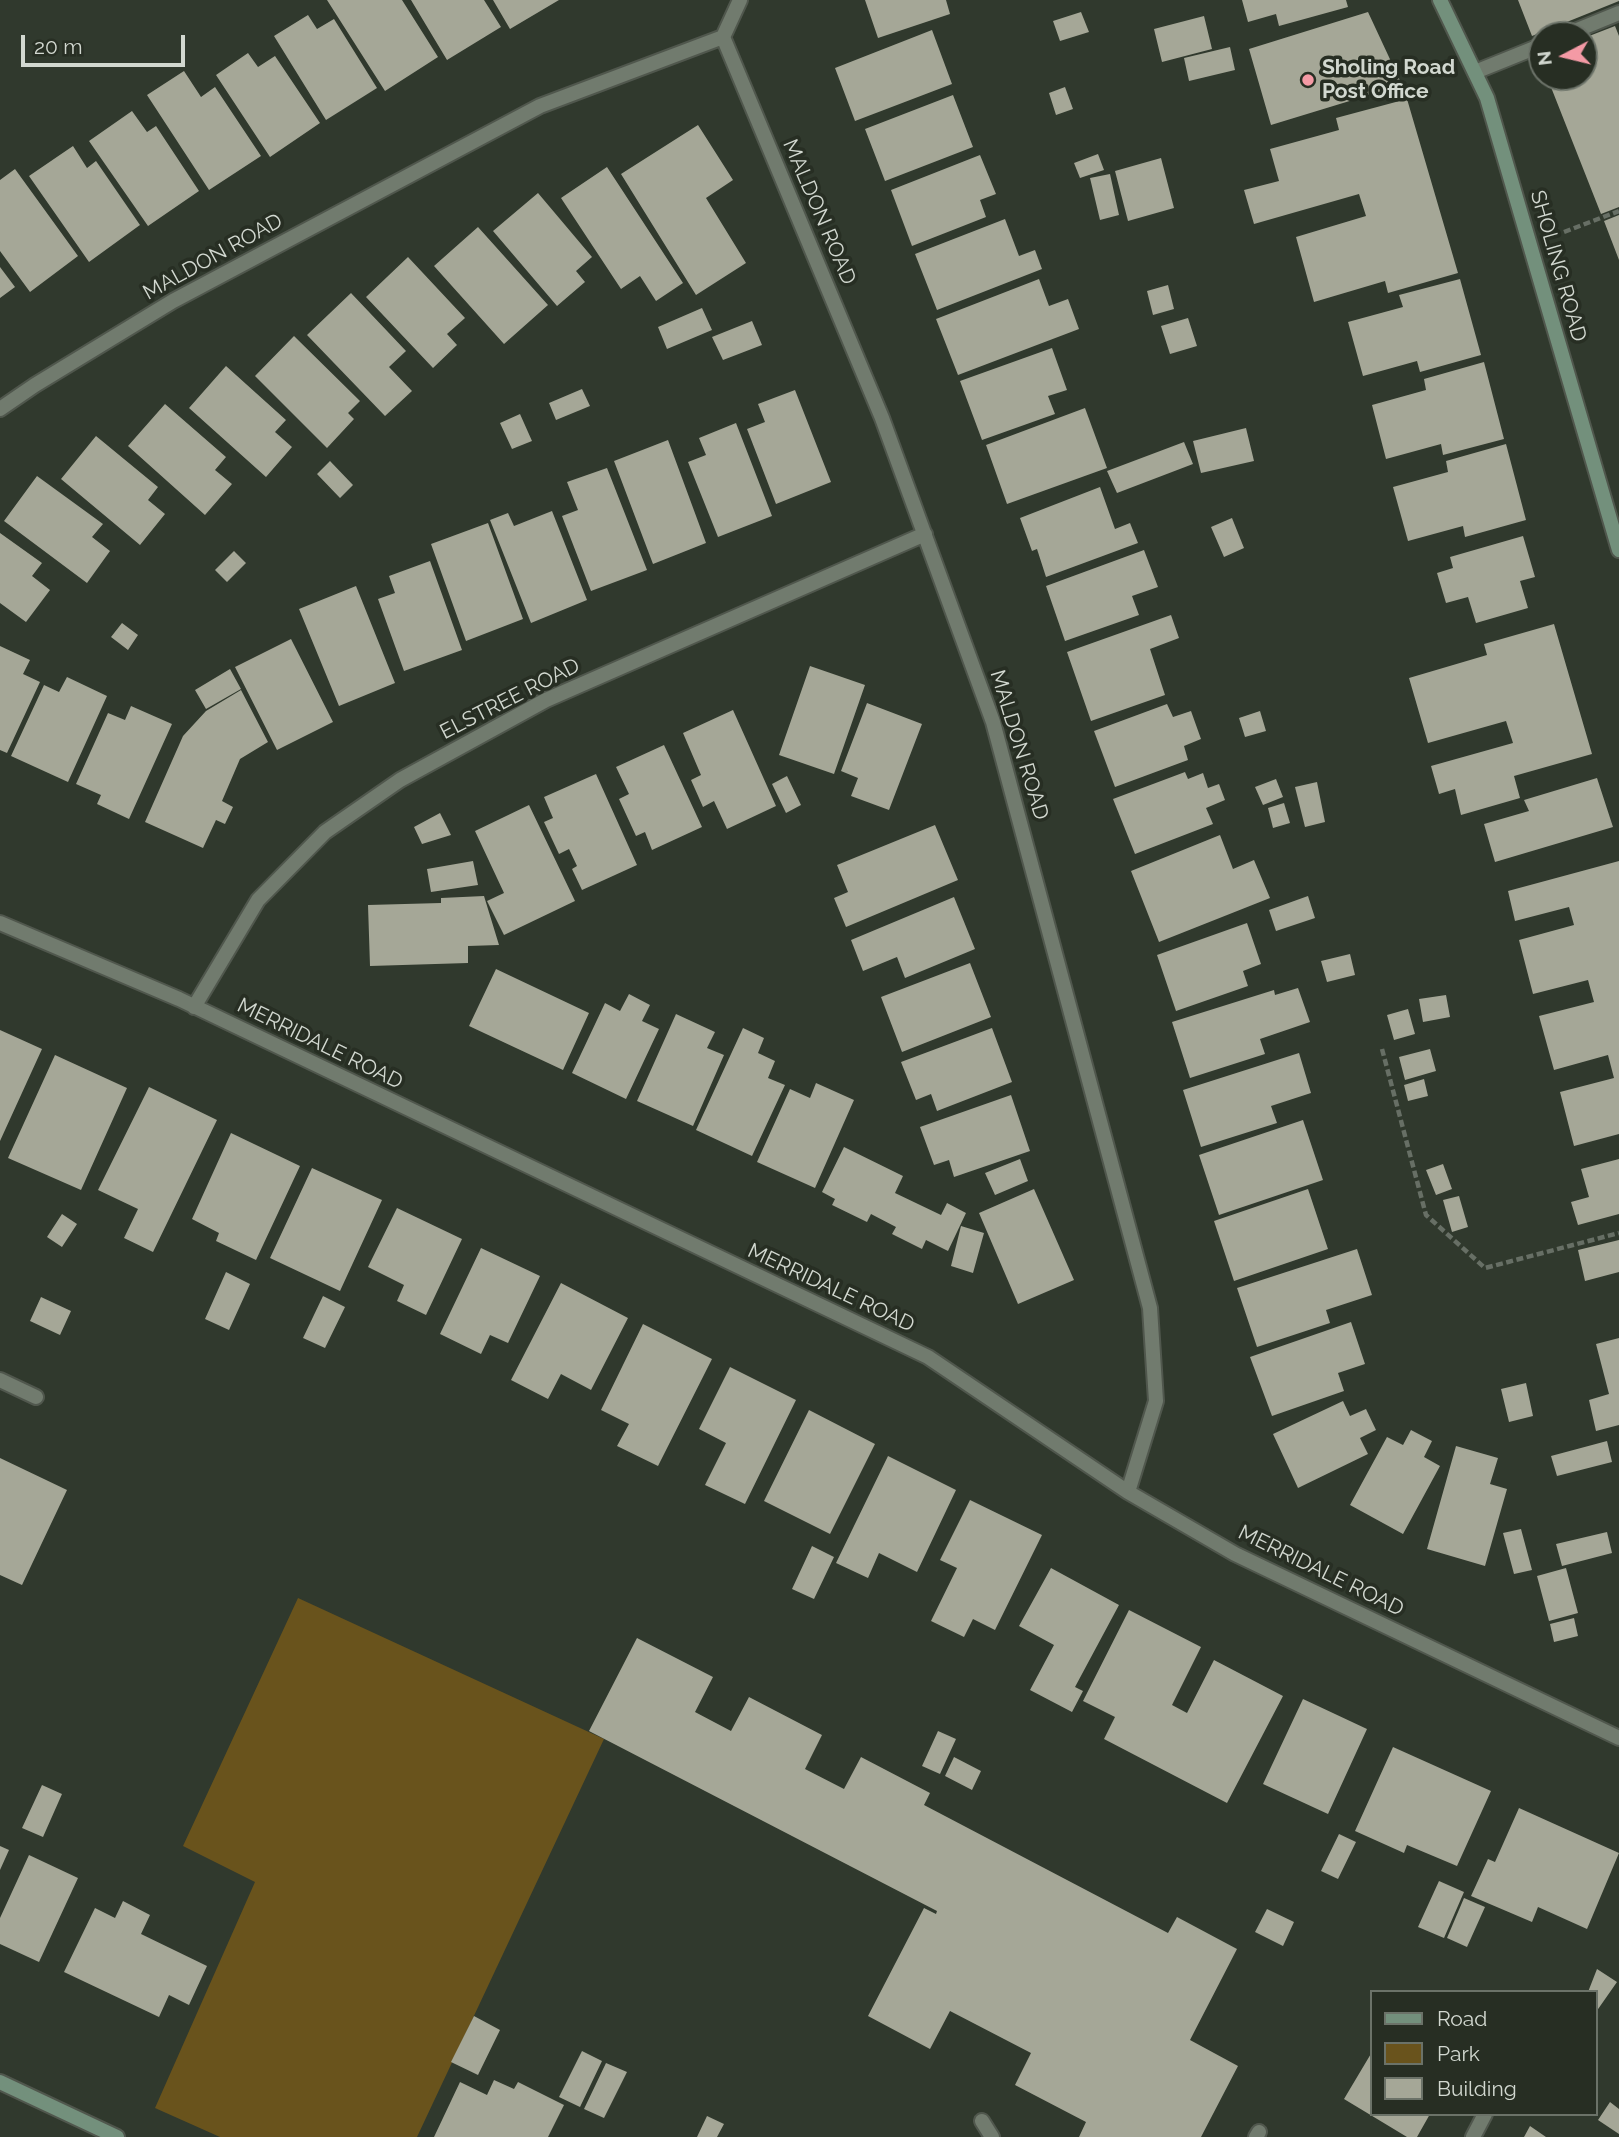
<!DOCTYPE html>
<html>
<head>
<meta charset="utf-8">
<style>
  body { margin:0 }
  #map { position:relative; width:1619px; height:2137px; overflow:hidden; background:#30392d; font-family:Raleway,sans-serif }
  canvas { display:block }
  .legend { position:absolute; left:1370px; top:1990px; width:228px; height:126px; box-sizing:border-box; background:#272e23; border:2px solid #6b7268; margin:0; padding:9px 12px; list-style:none; font-size:21px; color:#d2d8d0 }
  .legend li { display:flex; align-items:center; gap:14px; height:35px }
  .legend b { width:35px; border:2px solid #6b7268 }
  .north { position:absolute; left:1528px; top:21px; width:70px; height:70px; box-sizing:border-box; background:#272e23; border:2px solid #6b7268; border-radius:50%; rotate:263deg; font-size:19px; font-weight:700; line-height:28px; text-align:center; color:#d2d8d0 }
  .north::after { content:''; display:block; margin:auto; width:24px; height:32px; background:#f49aa5; clip-path:polygon(50% 0,100% 100%,50% 72%,0 100%) }
  .scale { position:absolute; left:21px; top:35px; width:164px; height:32px; box-sizing:border-box; border:4px solid #d2d8d0; border-top:0; padding-left:9px; font-size:21px; line-height:24px; white-space:nowrap; color:#d2d8d0; -webkit-text-stroke:5px #272e23; paint-order:stroke }
</style>
</head>
<body>
<div id="map">
<canvas width="1619" height="2137"></canvas>
<ul class="legend">
<li><b style="height:9px;background:#73907c"></b>Road</li>
<li><b style="height:19px;background:#69531c"></b>Park</li>
<li><b style="height:19px;background:#a5a797"></b>Building</li>
</ul>
<div class="north">N</div>
<div class="scale">20 m</div>
</div>
<script>
const context = document.querySelector('canvas').getContext('2d');
context.lineJoin = 'round';
function fillPath(path, color) {
  context.fillStyle = color;
  context.fill(path, 'evenodd');
}
function stroke(path, color, width, dash) {
  context.strokeStyle = color;
  context.lineWidth = width;
  context.lineCap = dash ? 'butt' : 'round';
  context.setLineDash(dash || []);
  context.stroke(path);
}
function label(font, color, halo, rows, align = 'center') {
  context.font = font + ' Raleway,sans-serif';
  context.lineWidth = 7;
  context.setLineDash([]);
  context.textBaseline = 'middle';
  context.strokeStyle = halo;
  context.fillStyle = color;
  for (const [text, x, y, turn = 0] of rows) {
    context.save();
    context.translate(x, y);
    context.rotate((+turn || 0) * Math.PI / 180);
    context.textAlign = isNaN(turn) ? turn : align;
    if (halo) context.strokeText(text, 0, 0);
    context.fillText(text, 0, 0);
    context.restore();
  }
}
const green = new Path2D(`
  M298,1598L604,1739L417,2137H220L155,2108L255,1882L183,1846Z`);
const building = new Path2D(`
  M327,0H402L438,57L385,91Z
  M411,0H484L501,27L447,60Z
  M493,0H559L510,29Z
  M865,0H946L950,14L878,38Z
  M1242,0H1346L1348,7L1279,26L1276,14L1248,22Z
  M1518,0H1619V1L1532,36Z
  M1081,12L1089,32L1060,41L1053,21Z
  M1368,12L1402,85L1271,125L1249,49Z
  M308,15L317,29L334,19L377,88L326,120L274,36Z
  M1204,16L1212,49L1162,62L1154,29Z
  M1615,26L1619,36V207L1601,214L1547,77H1584V38Z
  M932,30L952,84L855,121L835,68Z
  M1230,47L1235,70L1189,81L1184,58Z
  M248,53L258,67L275,56L320,123L270,157L216,75Z
  M184,71L201,97L215,87L261,156L209,190L147,95Z
  M1065,87L1073,109L1056,115L1049,93Z
  M953,95L973,147L885,181L865,129Z
  M1407,99L1458,273L1388,293L1385,281L1314,302L1296,237L1366,216L1359,194L1254,224L1244,190L1279,181L1270,149L1339,130L1336,118Z
  M132,111L147,132L156,126L199,191L148,226L89,141Z
  M698,125L733,180L706,198L746,263L696,295L621,174Z
  M73,146L87,168L96,161L140,225L89,262L29,176Z
  M1098,154L1104,170L1080,178L1074,163Z
  M980,155L996,194L980,200L986,217L912,246L891,190Z
  M1161,158L1174,208L1128,221L1115,171Z
  M607,167L683,283L656,301L640,276L621,289L561,198Z
  M15,169L78,256L30,292L0,251V180Z
  M1110,174L1119,215L1100,220L1090,178Z
  M538,193L592,257L576,271L585,282L557,306L493,231Z
  M1619,215V260L1604,221Z
  M1005,219L1019,256L1035,250L1042,269L937,310L915,254Z
  M478,227L548,305L504,344L434,266Z
  M408,257L465,318L447,334L457,345L433,368L366,297Z
  M0,267L15,287L0,298Z
  M1039,279L1049,306L1068,299L1079,329L958,375L936,319Z
  M1460,279L1481,355L1420,372L1417,361L1363,376L1348,322L1403,307L1399,295Z
  M1168,285L1174,309L1153,315L1147,291Z
  M351,293L406,351L389,367L412,391L385,416L307,335Z
  M702,308L712,330L667,349L658,327Z
  M1188,318L1197,346L1170,354L1161,326Z
  M752,321L762,345L723,360L712,337Z
  M294,336L360,401L348,413L354,419L327,448L255,376Z
  M1052,348L1067,390L1048,396L1055,414L982,440L960,381Z
  M1484,362L1504,439L1443,455L1441,444L1386,459L1372,405L1426,390L1424,379Z
  M226,366L286,420L275,432L292,447L266,477L189,408Z
  M582,389L590,406L556,420L549,403Z
  M795,390L831,482L776,504L747,429L765,422L758,404Z
  M165,404L226,457L215,470L232,484L205,515L128,446Z
  M1085,408L1107,468L1007,504L986,445Z
  M520,414L532,441L512,449L500,423Z
  M736,423L772,516L718,537L688,462L706,455L699,438Z
  M1246,428L1254,461L1201,473L1193,441Z
  M96,436L158,487L148,500L165,514L140,545L61,479Z
  M668,440L706,543L653,564L614,461Z
  M1184,442L1193,464L1117,493L1107,471Z
  M1506,444L1526,520L1465,537L1463,526L1408,541L1393,487L1448,472L1446,461Z
  M330,461L353,485L340,498L317,474Z
  M607,468L647,570L591,591L562,516L578,510L567,482Z
  M37,476L103,524L92,537L110,551L87,583L4,521Z
  M1100,487L1115,529L1130,523L1138,543L1046,577L1037,549L1032,551L1020,518Z
  M552,511L587,600L531,623L490,520L508,513L514,526Z
  M1232,518L1244,548L1224,557L1211,527Z
  M488,523L523,619L466,641L431,544Z
  M0,533L42,563L32,576L50,590L26,622L0,603Z
  M1523,536L1535,577L1520,581L1528,608L1476,623L1468,597L1446,603L1437,573L1453,568L1450,557Z
  M1144,550L1158,587L1132,596L1139,615L1065,641L1046,586Z
  M234,551L246,563L227,582L215,570Z
  M430,561L462,650L404,671L378,599L395,593L389,576Z
  M356,586L395,683L339,706L299,609Z
  M1171,615L1179,638L1150,649L1165,695L1091,721L1067,652Z
  M122,623L138,635L128,650L111,637Z
  M1554,624L1592,754L1514,776L1520,798L1461,815L1455,789L1439,794L1431,766L1513,743L1506,721L1428,743L1409,678L1487,655L1484,644Z
  M291,639L333,722L277,750L235,667Z
  M0,646L30,660L23,674L40,682L7,753L0,750Z
  M810,666L865,685L834,774L779,755Z
  M230,669L241,689L206,709L195,690Z
  M67,677L107,696L68,782L11,756L44,685L59,692Z
  M241,690L268,742L240,759L222,801L233,807L225,824L216,820L203,848L145,822L183,736L206,711Z
  M867,703L922,724L889,810L851,796L858,778L841,771Z
  M1167,704L1173,717L1191,711L1201,739L1184,746L1188,760L1115,787L1094,731Z
  M131,706L172,724L129,819L97,804L101,795L76,784L108,713L125,720Z
  M733,710L776,806L727,829L714,801L703,807L691,780L701,775L683,733Z
  M1260,711L1266,731L1245,737L1239,718Z
  M664,745L702,827L652,850L645,832L636,836L619,799L629,794L616,767Z
  M1185,772L1188,779L1203,773L1208,788L1219,784L1225,800L1206,808L1213,824L1135,854L1113,799Z
  M596,774L637,865L582,890L572,869L577,866L569,849L559,854L544,822L553,818L544,797Z
  M787,776L801,805L786,813L772,784Z
  M1597,778L1613,827L1495,862L1484,824L1529,811L1524,800Z
  M1276,779L1283,797L1263,805L1255,787Z
  M1317,782L1325,822L1305,827L1295,787Z
  M1284,803L1290,823L1273,828L1268,808Z
  M529,805L575,901L504,935L487,901L504,893L475,831Z
  M440,813L451,835L422,844L414,827Z
  M935,825L958,880L846,927L834,898L848,892L837,865Z
  M1220,835L1233,869L1254,860L1270,898L1159,942L1131,871Z
  M473,861L478,885L431,892L427,869Z
  M1619,861V1134L1574,1146L1560,1092L1614,1078L1608,1055L1554,1070L1539,1016L1594,1002L1588,980L1533,994L1519,940L1574,925L1569,907L1515,921L1508,891Z
  M484,896L499,945L468,946V963L370,966L368,905L441,903V898Z
  M1308,896L1315,918L1276,931L1269,910Z
  M954,897L975,949L905,978L897,957L863,971L851,940Z
  M1247,923L1261,964L1243,971L1248,986L1176,1011L1157,955Z
  M1350,954L1355,975L1327,982L1321,961Z
  M970,963L991,1017L902,1052L881,997Z
  M496,969L589,1013L563,1070L469,1026Z
  M1298,988L1310,1022L1260,1039L1265,1054L1190,1078L1172,1022L1274,990L1275,995Z
  M629,994L650,1005L642,1021L659,1029L626,1099L572,1073L605,1003L620,1011Z
  M1446,995L1450,1017L1423,1022L1419,999Z
  M1408,1009L1415,1034L1394,1040L1387,1015Z
  M676,1014L715,1032L707,1048L724,1055L693,1126L637,1101Z
  M743,1028L764,1038L758,1053L775,1061L768,1078L785,1085L752,1156L696,1130Z
  M992,1028L1012,1082L937,1111L931,1094L916,1100L901,1062Z
  M0,1030L42,1049L0,1141Z
  M1430,1049L1436,1071L1405,1080L1399,1057Z
  M1299,1053L1311,1093L1271,1106L1277,1123L1201,1147L1183,1090Z
  M55,1055L127,1088L81,1190L8,1158Z
  M1424,1079L1428,1096L1408,1101L1404,1085Z
  M816,1083L854,1100L815,1188L757,1162L790,1089L810,1098Z
  M149,1087L217,1120L153,1252L124,1238L138,1209L98,1190Z
  M1011,1095L1030,1151L954,1177L949,1160L934,1165L920,1127Z
  M1303,1120L1323,1180L1219,1215L1199,1155Z
  M231,1133L300,1166L256,1260L216,1241L219,1233L192,1219Z
  M844,1147L903,1176L895,1193L941,1215L947,1203L966,1213L948,1251L926,1240L922,1249L892,1234L896,1227L871,1214L867,1222L832,1205L835,1199L822,1192Z
  M1020,1159L1028,1181L995,1195L985,1173Z
  M1619,1159V1214L1578,1225L1571,1202L1589,1197L1581,1169Z
  M1443,1164L1452,1189L1436,1195L1426,1170Z
  M312,1168L382,1200L340,1291L270,1258Z
  M1034,1189L1074,1280L1018,1304L979,1213Z
  M1308,1189L1328,1249L1234,1281L1214,1221Z
  M1459,1196L1468,1227L1452,1232L1443,1200Z
  M397,1208L462,1239L426,1315L397,1301L404,1285L368,1267Z
  M62,1214L77,1224L62,1247L47,1237Z
  M961,1226L984,1233L973,1273L951,1266Z
  M1619,1240V1272L1585,1281L1578,1250Z
  M481,1248L540,1276L508,1343L490,1335L481,1354L440,1334Z
  M1357,1249L1372,1295L1326,1310L1330,1323L1257,1347L1237,1288Z
  M226,1272L250,1284L229,1330L205,1319Z
  M561,1283L628,1318L591,1390L561,1374L548,1399L511,1380Z
  M323,1296L345,1307L325,1348L303,1338Z
  M41,1297L71,1311L60,1335L30,1321Z
  M1351,1322L1365,1364L1338,1373L1344,1391L1272,1416L1250,1357Z
  M643,1324L712,1359L658,1466L617,1446L629,1424L601,1410Z
  M1619,1338V1425L1596,1431L1589,1400L1609,1394L1596,1344Z
  M730,1367L796,1400L745,1504L705,1485L726,1443L699,1429Z
  M1526,1383L1533,1416L1509,1422L1501,1389Z
  M1343,1401L1350,1416L1366,1409L1376,1430L1360,1438L1368,1454L1298,1488L1273,1434Z
  M809,1410L875,1444L830,1534L764,1501Z
  M1411,1430L1432,1441L1424,1457L1440,1466L1403,1534L1350,1505L1387,1437L1403,1445Z
  M1607,1441L1612,1462L1557,1476L1551,1456Z
  M1456,1446L1498,1458L1490,1484L1507,1489L1485,1566L1427,1549Z
  M888,1456L956,1490L917,1572L879,1553L868,1578L836,1563Z
  M0,1458L67,1490L22,1585L0,1575Z
  M970,1500L1042,1535L995,1630L973,1619L964,1637L931,1621L957,1568L940,1560Z
  M1521,1529L1532,1570L1514,1574L1503,1533Z
  M1607,1532L1612,1553L1562,1566L1556,1544Z
  M812,1546L834,1557L814,1599L792,1589Z
  M1051,1568L1119,1605L1075,1687L1083,1691L1072,1712L1030,1690L1054,1645L1019,1626Z
  M1566,1568L1578,1613L1549,1621L1537,1576Z
  M1129,1610L1201,1647L1172,1705L1187,1713L1214,1660L1283,1696L1227,1803L1104,1739L1115,1717L1083,1701Z
  M1574,1618L1578,1636L1554,1642L1550,1624Z
  M637,1638L713,1677L695,1712L731,1731L749,1697L822,1735L805,1769L844,1789L861,1757L930,1793L924,1805L1168,1933L1177,1917L1237,1949L1190,2040L1238,2066L1201,2137H1079L1086,2122L1015,2085L1031,2053L950,2011L930,2049L868,2016L924,1908L936,1914L937,1911L589,1731Z
  M1303,1699L1367,1729L1328,1814L1263,1784Z
  M938,1731L956,1739L940,1774L922,1766Z
  M1393,1747L1491,1791L1457,1866L1407,1845L1404,1853L1355,1831Z
  M954,1757L981,1771L972,1790L945,1776Z
  M42,1785L62,1794L43,1837L22,1828Z
  M1519,1808L1619,1853L1587,1929L1538,1907L1532,1922L1471,1896L1488,1859L1495,1862Z
  M1339,1834L1356,1842L1338,1879L1321,1871Z
  M0,1846L9,1850L0,1870Z
  M29,1855L78,1878L39,1962L0,1944V1918Z
  M1439,1881L1464,1892L1444,1938L1418,1927Z
  M1464,1898L1485,1907L1467,1947L1447,1938Z
  M123,1901L150,1915L141,1934L207,1966L189,2005L169,1995L159,2017L64,1972L95,1908L115,1918Z
  M1267,1909L1294,1922L1283,1946L1255,1932Z
  M1597,1969L1617,1982L1596,2012V1992H1588Z
  M474,2016L500,2030L478,2075L451,2062Z
  M582,2051L602,2061L580,2107L559,2097Z
  M1372,2052V2114H1430L1417,2137H1407L1344,2099Z
  M606,2063L627,2072L604,2118L584,2109Z
  M494,2080L514,2089L518,2082L564,2105L548,2137H434L460,2082L487,2095Z
  M1610,2102L1619,2109V2134L1598,2120Z
  M707,2116L724,2124L717,2137H697Z
  M1530,2126L1546,2137H1524Z`);
const path = new Path2D(`
  M1564,232L1619,211
  M1382,1049L1426,1215L1485,1268L1619,1233`);
const lane = new Path2D(`
  M1565,35L1619,13
  M1475,72L1542,45
  M0,1380L36,1397
  M982,2121L992,2137
  M1256,2137L1259,2132
  M1473,2137L1485,2114`);
const street = new Path2D(`
  M723,37L740,0
  M0,409L35,385L173,301L540,106L723,37L882,418L993,722L1150,1308L1156,1401L1128,1492
  M0,923L179,999L928,1357L1128,1492L1235,1554L1619,1738
  M194,1007L258,900L325,832L400,780L546,700L925,534`);
const secondary = new Path2D(`
  M1440,0L1487,98L1619,550
  M0,2082L117,2137`);
const markers = [
  [1308,80,7,"#f49aa5"]
];
const poiNames = [
  ["Sholing Road",1322,68],
  ["Post Office",1322,92]
];
const streetNames = [
  ["MALDON ROAD",819,212,67],
  ["MALDON ROAD",213,257,-29],
  ["SHOLING ROAD",1558,266,74],
  ["ELSTREE ROAD",510,699,-27],
  ["MALDON ROAD",1019,745,73],
  ["MERRIDALE ROAD",320,1044,26],
  ["MERRIDALE ROAD",831,1288,25],
  ["MERRIDALE ROAD",1321,1571,26]
];
fillPath(green, '#69531c');
fillPath(building, '#a5a797');
stroke(lane, '#50574d', 18);
stroke(street, '#50574d', 18);
stroke(secondary, '#50574d', 18);
stroke(path, '#676f65', 4.5, [7, 3.5]);
stroke(lane, '#717b6e', 14);
stroke(street, '#717b6e', 14);
stroke(secondary, '#73907c', 14);
for (const [x, y, r, color] of markers) {
  const dot = new Path2D();
  dot.arc(x, y, r, 0, 2 * Math.PI);
  context.fillStyle = color;
  context.fill(dot);
  stroke(dot, '#272e23', 2.5);
}
label('bold 21px', '#d2d8d0', '#272e23', poiNames, 'left');
label('21px', '#d2d8d0', '#272e23', streetNames);
</script>
</body>
</html>
